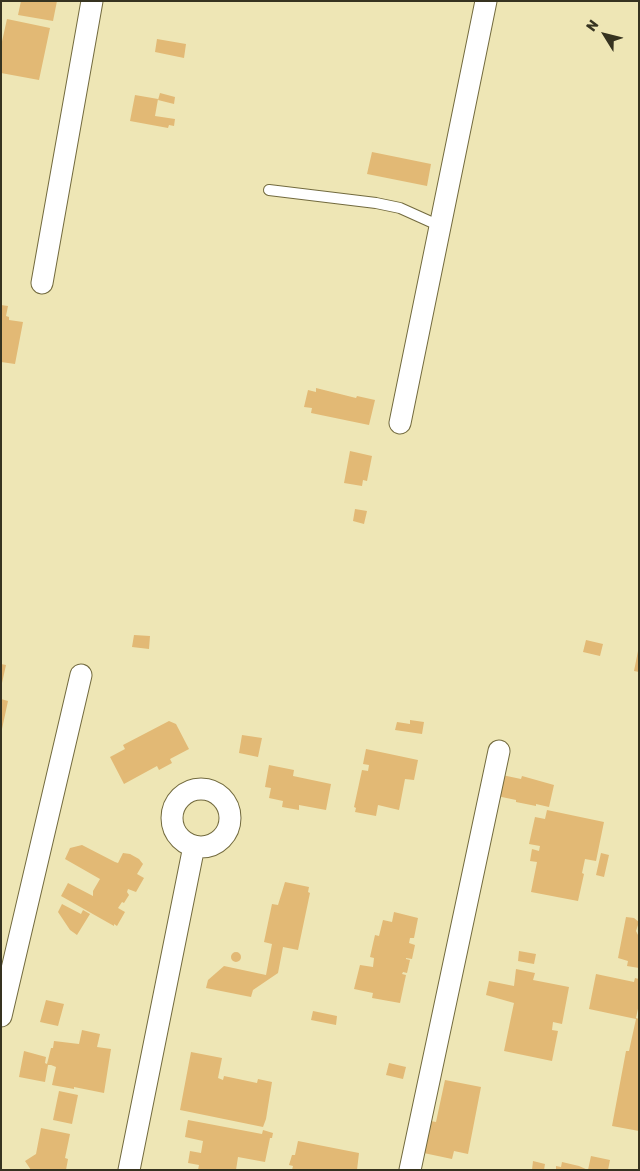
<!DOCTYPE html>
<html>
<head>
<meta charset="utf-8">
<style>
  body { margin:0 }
  #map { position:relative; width:640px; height:1171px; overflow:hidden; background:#eee6b5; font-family:Rubik,sans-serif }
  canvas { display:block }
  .frame { position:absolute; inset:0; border:2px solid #363320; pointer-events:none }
  .north { position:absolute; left:580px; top:10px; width:50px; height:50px; -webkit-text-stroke:4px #eee6b5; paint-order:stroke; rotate:306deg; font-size:14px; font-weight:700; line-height:20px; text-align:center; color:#363320 }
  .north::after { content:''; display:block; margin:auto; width:18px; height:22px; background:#363320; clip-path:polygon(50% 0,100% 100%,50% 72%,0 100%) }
</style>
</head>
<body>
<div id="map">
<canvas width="640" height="1171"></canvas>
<div class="frame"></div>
<div class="north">N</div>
</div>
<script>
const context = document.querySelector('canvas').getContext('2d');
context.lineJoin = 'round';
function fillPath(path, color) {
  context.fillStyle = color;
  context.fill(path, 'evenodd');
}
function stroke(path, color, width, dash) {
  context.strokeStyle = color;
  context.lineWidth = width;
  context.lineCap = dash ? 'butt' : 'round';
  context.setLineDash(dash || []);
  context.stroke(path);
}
const building = new Path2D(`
  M21,1H57L53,21L18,15Z
  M7,19L50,28L39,80L1,73V46Z
  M157,39L186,44L184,58L155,52Z
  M160,93L175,97L174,104L158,100Z
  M135,95L158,99L155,116L175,119L174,126L169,125L168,128L130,121Z
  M372,152L431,164L427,186L367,174Z
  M1,305L8,306L6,316L9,317V320L23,322L15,364L1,362Z
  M316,388L356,398L357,396L375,400L369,425L311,413L312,408L304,407L308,390L316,392Z
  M350,451L372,456L367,481L363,480L362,486L344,483Z
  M355,509L367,511L364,524L353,521Z
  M134,635L150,636L149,649L132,647Z
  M586,640L603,644L600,656L583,652Z
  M638,651H639V672L634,671Z
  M1,664L6,665L2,683L1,682Z
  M1,699L8,701L2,729H1Z
  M410,720L424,722L422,734L395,730L397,722L410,724Z
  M169,721L176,724L189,749L170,759L172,763L159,770L157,766L124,784L110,757L125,749L123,745Z
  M242,735L262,738L258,757L239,753Z
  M366,749L418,760L414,780L405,779L399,810L378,805L376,816L355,812L356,808L354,807L362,770L368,771L369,765L363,764Z
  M269,765L294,770L293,776L331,784L326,810L299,805V810L282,807L283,801L269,798L271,788L265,787Z
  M502,775L521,779L522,776L554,785L549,807L536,804V806L516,802V800L497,796Z
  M547,810L604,822L596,861L585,859L582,873L584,874L578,901L531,892L537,862L530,861L532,849L539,851L540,846L529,844L535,817L545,819Z
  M82,845L115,862L118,863L123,853L130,854L139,859L143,864L137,874L144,878L136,892L128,889L127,892L129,895L124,903L122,902L118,908L125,912L117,926L114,924V926L61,896L68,883L93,896V891L100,879L65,859L70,848Z
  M601,853L609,855L604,877L596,875Z
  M285,882L309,887L308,892L310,893L298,950L283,947L278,973L253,990L251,997L206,988L208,980L224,966L266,975L272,944L264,942L272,904L278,905Z
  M62,904L81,914L83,910L90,914L77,935L70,930L58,912Z
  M394,912L418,918L414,938H410L409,943L415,945L412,959L406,958V959L410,960L407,973L403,972L402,974L406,975L400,1003L372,998L373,993L354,989L360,965L373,967L374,958L370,957L375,935L379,936L383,920L392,922Z
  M626,917L634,918L639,922L636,931L639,937V968L627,966L628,961L618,958Z
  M519,951L536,954L534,964L518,961Z
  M231 957a5 5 0 1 1 10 0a5 5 0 1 1-10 0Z
  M516,969L535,973L533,980L569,987L562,1024L553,1022L552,1030L558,1031L552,1061L504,1051L514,1003L486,995L489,981L514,986Z
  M596,974L634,982L635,978L639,979V1004L636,1018L639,1019V1131L612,1126L626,1051H629L636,1019L589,1009Z
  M46,1000L64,1004L58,1026L40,1022Z
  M313,1011L337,1016L336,1025L311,1020Z
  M82,1030L100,1034L97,1047L111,1049L104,1093L74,1087V1089L52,1085L56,1067L51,1065H48L45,1082L19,1077L24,1051L46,1057L45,1063L47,1064L51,1048H53L54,1041L79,1044Z
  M191,1052L222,1058L218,1078L223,1080L224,1076L257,1083L258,1079L272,1082L266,1119L263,1127L180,1110Z
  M389,1063L406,1067L403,1079L386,1075Z
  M445,1080L481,1087L468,1154L454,1151L452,1159L419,1152L425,1120L436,1122Z
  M59,1091L78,1095L72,1124L53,1120Z
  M188,1120L262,1134L263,1130L273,1133L272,1138H270L265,1162L238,1157L236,1170H198L199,1165L188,1163L190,1151L201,1153L203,1141L185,1137Z
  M41,1128L70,1134L65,1158L68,1159L66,1170H31L25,1161L36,1154Z
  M298,1141L359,1153L357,1170H292L293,1166L289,1165L292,1155H295Z
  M591,1156L610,1160L608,1170H588Z
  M533,1161L545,1164L544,1170H532Z
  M562,1162L579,1166L588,1170H556V1166L561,1167Z`);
const service = new Path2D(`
  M269,190L376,203L400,208L440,226`);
const minor = new Path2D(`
  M42,283L92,1
  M400,423L486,1
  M172 818a29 29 0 1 1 58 0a29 29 0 1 1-58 0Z
  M1,1016L81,675
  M129,1170L194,846
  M410,1170L499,751`);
fillPath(building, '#e2b975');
stroke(service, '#726a3e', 12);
stroke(minor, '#726a3e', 23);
stroke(service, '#fff', 10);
stroke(minor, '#fff', 21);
</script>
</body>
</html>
